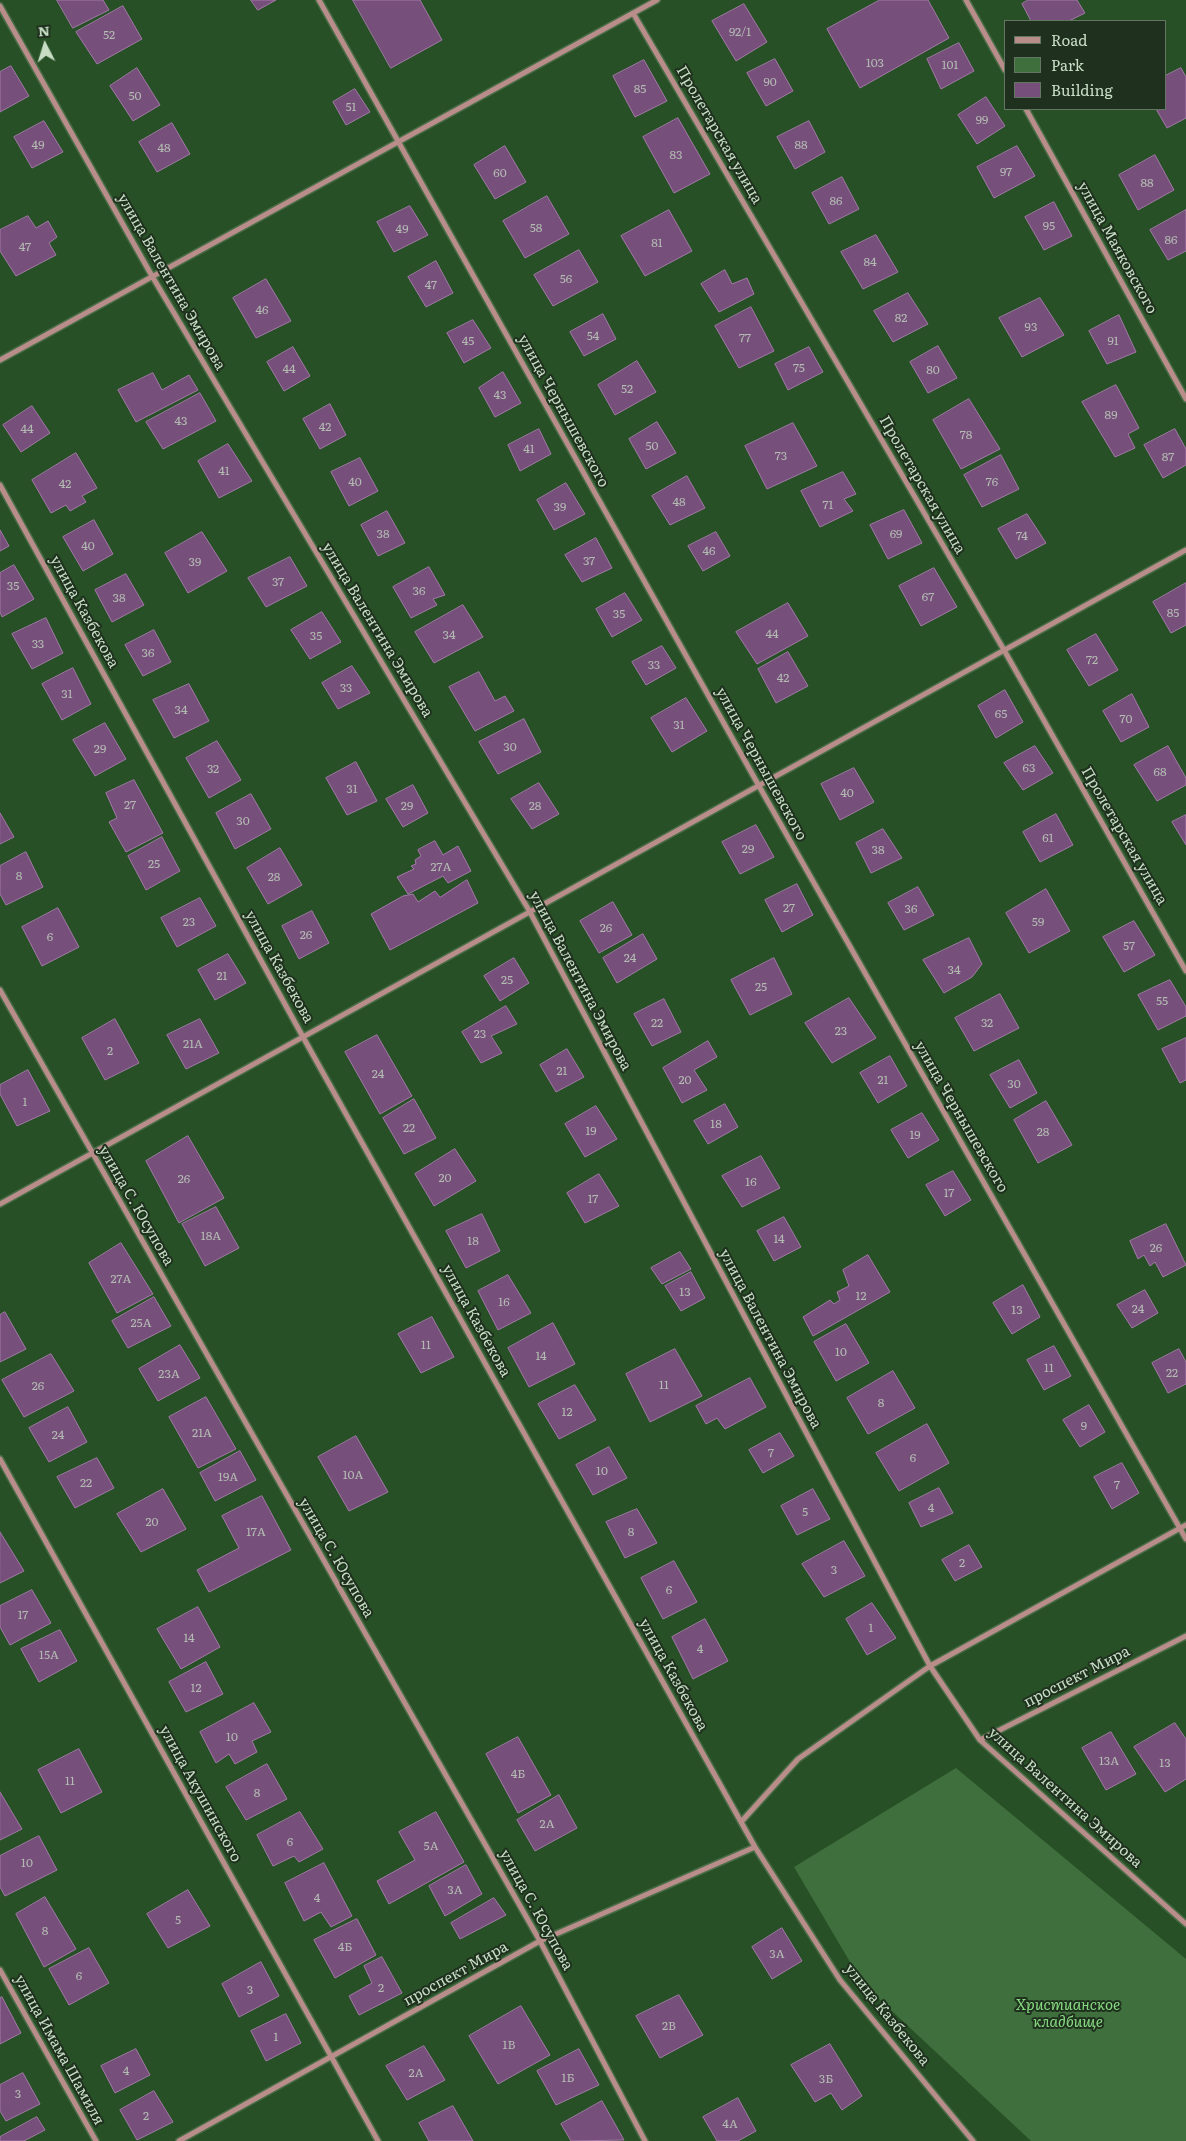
<!DOCTYPE html>
<html>
<head>
<meta charset="utf-8">
<style>
  body { margin:0 }
  #map { position:relative; width:1186px; height:2141px; overflow:hidden; background:#285026; font-family:Literata,serif }
  canvas { display:block }
  .legend { position:absolute; left:1004px; top:20px; width:162px; height:90px; box-sizing:border-box; background:#1f311e; border:1px solid #627661; margin:0; padding:6px 9px; list-style:none; font-size:15px; color:#c7dec5 }
  .legend li { display:flex; align-items:center; gap:10px; height:25px }
  .legend b { width:25px; border:1px solid #627661 }
  .north { position:absolute; left:20px; top:20px; width:50px; height:50px; -webkit-text-stroke:4px #1f311e; paint-order:stroke; rotate:355deg; font-size:14px; font-weight:700; line-height:20px; text-align:center; color:#c7dec5 }
  .north::after { content:''; display:block; margin:auto; width:18px; height:22px; background:#c7dec5; clip-path:polygon(50% 0,100% 100%,50% 72%,0 100%) }
</style>
</head>
<body>
<div id="map">
<canvas width="1186" height="2141"></canvas>
<ul class="legend">
<li><b style="height:6px;background:#b88d8a"></b>Road</li>
<li><b style="height:14px;background:#3f6f3c"></b>Park</li>
<li><b style="height:14px;background:#764f7b"></b>Building</li>
</ul>
<div class="north">N</div>
</div>
<script>
const context = document.querySelector('canvas').getContext('2d');
context.lineJoin = 'round';
function fillPath(path, color) {
  context.fillStyle = color;
  context.fill(path, 'evenodd');
}
function stroke(path, color, width, dash) {
  context.strokeStyle = color;
  context.lineWidth = width;
  context.lineCap = dash ? 'butt' : 'round';
  context.setLineDash(dash || []);
  context.stroke(path);
}
function label(font, color, halo, rows, align = 'center') {
  context.font = font + ' Literata,serif';
  context.lineWidth = 4;
  context.setLineDash([]);
  context.textBaseline = 'middle';
  context.strokeStyle = halo;
  context.fillStyle = color;
  for (const [text, x, y, turn = 0] of rows) {
    context.save();
    context.translate(x, y);
    context.rotate((+turn || 0) * Math.PI / 180);
    context.textAlign = isNaN(turn) ? turn : align;
    if (halo) context.strokeText(text, 0, 0);
    context.fillText(text, 0, 0);
    context.restore();
  }
}
const green = new Path2D(`
  M956,1768L1186,1959V2141H1031L863,1984L794,1867Z`);
const building = new Path2D(`
  M57,0H103L109,10L73,28Z
  M251,0H276L258,10Z
  M353,0H420L442,40L391,68Z
  M880,0H928L949,38L860,88L827,29Z
  M1028,0H1077L1085,13L1069,21H1031L1022,4Z
  M744,4L767,42L736,61L712,21Z
  M123,6L142,39L97,64L76,32Z
  M959,43L974,71L941,89L927,59Z
  M775,59L793,91L766,106L747,73Z
  M644,60L667,101L635,117L613,76Z
  M11,66L29,96L0,112V72Z
  M137,68L160,105L133,121L110,86Z
  M1181,68L1186,77V118L1167,128L1156,109H1165V76Z
  M355,89L370,112L346,125L333,102Z
  M986,97L1005,126L977,144L958,115Z
  M678,118L710,174L674,193L643,137Z
  M44,121L63,152L32,168L14,137Z
  M809,121L825,152L795,169L777,137Z
  M172,123L190,154L157,172L139,142Z
  M505,146L526,182L495,199L474,165Z
  M1017,146L1035,176L994,198L977,167Z
  M1155,155L1174,190L1138,210L1119,175Z
  M842,177L859,209L829,224L812,193Z
  M547,196L569,234L525,258L503,221Z
  M1054,202L1072,236L1044,250L1025,217Z
  M410,206L428,235L394,252L377,222Z
  M669,210L692,251L645,276L621,236Z
  M1186,210V251L1168,260L1150,230Z
  M28,216L36,228L48,221L57,237L49,243L56,255L16,276L0,251V230Z
  M876,235L898,272L863,289L841,252Z
  M579,250L598,282L553,306L534,275Z
  M436,261L453,293L426,307L408,277Z
  M725,270L732,284L747,278L754,294L719,312L701,284Z
  M266,279L291,321L256,338L233,298Z
  M908,293L928,324L893,342L874,311Z
  M1040,298L1064,335L1022,357L999,318Z
  M751,307L774,351L739,368L715,326Z
  M603,314L616,339L584,356L570,332Z
  M1119,315L1136,352L1107,364L1089,331Z
  M473,320L491,348L464,363L447,333Z
  M938,346L957,378L928,393L910,362Z
  M293,347L310,376L284,391L267,362Z
  M809,347L823,372L788,390L775,364Z
  M637,361L656,392L615,415L598,385Z
  M503,372L521,403L495,417L479,388Z
  M153,373L162,390L189,375L198,390L136,422L118,390Z
  M1116,385L1139,428L1128,434L1135,448L1115,457L1082,402Z
  M200,393L216,421L163,449L146,422Z
  M969,399L1000,449L961,469L933,420Z
  M330,404L346,435L320,449L303,419Z
  M32,406L50,433L21,452L3,425Z
  M657,422L676,453L646,469L629,439Z
  M793,423L817,466L767,489L745,446Z
  M539,429L551,454L520,471L508,445Z
  M1175,429L1186,449V465L1163,478L1144,445Z
  M228,444L252,481L219,498L198,461Z
  M76,453L97,488L82,496L86,502L70,511L66,505L51,513L32,480Z
  M1001,455L1019,489L982,507L964,475Z
  M360,458L378,491L349,506L331,472Z
  M843,472L856,494L844,499L853,511L820,527L801,491Z
  M687,476L705,508L670,525L652,496Z
  M566,483L585,514L554,530L537,500Z
  M904,510L922,543L888,559L870,525Z
  M387,511L405,543L378,556L361,525Z
  M1027,514L1046,543L1016,559L998,529Z
  M94,520L113,554L83,571L63,537Z
  M0,530L9,546L0,551Z
  M202,532L227,571L188,593L165,553Z
  M716,532L730,556L703,571L688,546Z
  M596,538L612,568L582,582L565,555Z
  M290,557L307,586L266,607L248,578Z
  M14,565L34,599L2,617L0,612V573Z
  M429,567L445,595L433,599L437,605L411,618L393,587Z
  M934,568L957,607L921,626L899,586Z
  M126,574L144,605L112,622L95,590Z
  M1186,583V625L1171,633L1153,602Z
  M625,593L642,620L612,637L596,609Z
  M788,603L808,636L757,664L736,632Z
  M463,605L483,637L434,663L415,632Z
  M322,612L341,642L310,659L291,630Z
  M46,618L63,653L32,669L12,634Z
  M154,630L171,662L143,676L125,645Z
  M1096,634L1118,670L1089,686L1067,650Z
  M662,646L676,668L646,685L632,662Z
  M788,652L808,686L776,703L758,669Z
  M352,666L370,693L338,709L322,683Z
  M73,668L91,704L62,720L42,684Z
  M479,672L495,701L505,696L514,711L475,731L449,687Z
  M189,684L209,721L174,738L153,700Z
  M1005,690L1023,722L996,738L978,706Z
  M1132,694L1149,727L1121,742L1103,711Z
  M686,698L707,731L672,752L651,718Z
  M524,719L541,752L498,774L479,742Z
  M105,723L126,759L95,776L73,740Z
  M217,741L241,780L209,798L186,758Z
  M1035,746L1053,773L1023,790L1004,763Z
  M1168,746L1186,778V785L1157,801L1134,765Z
  M356,762L377,801L347,815L326,778Z
  M854,768L874,802L840,820L821,784Z
  M134,780L163,833L126,852L109,822L117,818L106,793Z
  M539,783L559,814L532,829L511,799Z
  M413,785L428,813L403,827L386,799Z
  M251,794L271,829L235,849L216,813Z
  M0,813L14,837L0,844Z
  M1056,814L1073,845L1040,862L1023,832Z
  M1186,815V845L1172,822Z
  M756,825L774,857L740,874L722,842Z
  M883,829L902,858L871,873L856,843Z
  M162,837L180,871L146,890L128,856Z
  M435,841L443,855L458,846L471,871L448,883L443,876L408,894L397,877L414,869L411,866L416,864L415,860L421,856L418,850Z
  M280,848L302,885L268,904L247,868Z
  M26,852L43,887L6,905L0,894V866Z
  M467,880L478,903L390,950L371,914L403,896L413,894L418,902L435,891L440,897Z
  M797,884L813,915L782,932L765,900Z
  M918,887L934,915L904,930L888,903Z
  M1046,889L1070,931L1029,953L1006,913Z
  M200,898L216,926L177,947L161,918Z
  M613,902L632,935L599,953L580,921Z
  M58,908L79,947L42,966L22,927Z
  M312,911L329,943L299,959L282,926Z
  M1134,921L1155,955L1124,972L1103,937Z
  M643,934L657,959L617,983L603,958Z
  M969,938L982,964L972,977L944,993L923,960Z
  M228,954L246,983L215,1000L198,970Z
  M514,958L529,983L500,1001L484,976Z
  M774,958L792,994L750,1015L731,980Z
  M1170,980L1186,1007V1016L1158,1030L1138,995Z
  M1000,994L1019,1028L974,1051L955,1018Z
  M849,998L876,1038L832,1063L805,1023Z
  M664,999L681,1032L652,1046L634,1014Z
  M506,1006L517,1024L491,1036L502,1053L481,1063L462,1032Z
  M115,1019L139,1063L105,1080L82,1038Z
  M200,1019L219,1053L186,1069L167,1035Z
  M377,1035L412,1096L380,1114L345,1052Z
  M1186,1038V1080L1180,1083L1162,1049Z
  M708,1041L717,1057L694,1070L707,1090L682,1103L663,1068Z
  M567,1049L584,1077L556,1092L540,1065Z
  M890,1056L907,1086L878,1103L860,1073Z
  M1019,1060L1037,1093L1010,1108L990,1075Z
  M28,1070L50,1111L17,1126L0,1094V1085Z
  M414,1099L436,1138L404,1154L383,1118Z
  M1046,1101L1072,1145L1038,1163L1014,1120Z
  M725,1104L738,1127L708,1144L694,1121Z
  M596,1106L617,1139L585,1157L565,1124Z
  M922,1113L939,1140L908,1158L891,1130Z
  M188,1136L224,1198L179,1223L146,1161Z
  M455,1149L476,1181L434,1206L415,1174Z
  M761,1156L780,1188L742,1207L722,1176Z
  M953,1171L971,1200L945,1216L926,1185Z
  M599,1174L619,1206L585,1223L567,1193Z
  M216,1207L239,1248L205,1266L182,1224Z
  M482,1214L500,1251L466,1268L446,1231Z
  M784,1217L801,1247L774,1261L757,1231Z
  M1166,1224L1186,1265L1163,1277L1155,1262L1150,1266L1144,1255L1138,1259L1130,1241Z
  M121,1243L153,1294L117,1313L89,1263Z
  M680,1252L691,1269L662,1284L651,1268Z
  M868,1255L890,1292L813,1336L803,1317L830,1300L834,1304L840,1300L837,1292L849,1286L843,1270Z
  M691,1272L705,1298L681,1311L665,1286Z
  M508,1275L531,1313L498,1330L478,1291Z
  M1023,1285L1040,1317L1012,1334L993,1303Z
  M1145,1290L1158,1313L1132,1328L1117,1305Z
  M154,1297L171,1326L128,1348L112,1321Z
  M5,1312L26,1349L0,1362V1315Z
  M432,1317L454,1357L421,1373L398,1334Z
  M553,1323L575,1364L529,1387L508,1348Z
  M846,1324L869,1363L836,1381L814,1342Z
  M180,1345L200,1378L158,1401L139,1369Z
  M1054,1346L1071,1376L1044,1390L1027,1360Z
  M675,1349L702,1396L650,1422L626,1374Z
  M1179,1349L1186,1362V1384L1168,1393L1152,1363Z
  M51,1354L74,1391L24,1417L2,1380Z
  M893,1371L915,1408L868,1434L847,1398Z
  M750,1378L766,1407L725,1429L717,1418L706,1424L696,1406Z
  M575,1385L596,1420L559,1439L538,1404Z
  M206,1397L236,1449L198,1468L169,1417Z
  M1089,1405L1105,1432L1080,1447L1063,1420Z
  M68,1407L87,1442L49,1462L29,1428Z
  M927,1424L949,1463L899,1491L876,1453Z
  M780,1433L794,1456L763,1473L749,1450Z
  M356,1436L388,1492L349,1511L318,1457Z
  M609,1447L627,1478L593,1495L576,1465Z
  M240,1451L256,1480L215,1501L200,1473Z
  M97,1458L114,1488L75,1508L57,1477Z
  M1122,1463L1139,1493L1112,1509L1094,1477Z
  M939,1488L953,1513L921,1527L909,1503Z
  M163,1489L186,1529L141,1552L117,1514Z
  M813,1489L830,1519L797,1535L781,1506Z
  M262,1496L291,1550L209,1592L197,1570L239,1548L222,1516Z
  M637,1509L657,1543L625,1558L606,1522Z
  M0,1532L24,1571L0,1583Z
  M844,1541L865,1576L824,1597L802,1564Z
  M969,1545L982,1567L955,1581L942,1560Z
  M674,1561L697,1602L663,1619L641,1578Z
  M32,1590L51,1623L10,1645L0,1627V1606Z
  M872,1603L896,1638L867,1655L846,1619Z
  M198,1607L220,1647L181,1669L157,1629Z
  M705,1619L728,1661L693,1679L672,1637Z
  M60,1630L77,1661L39,1682L21,1649Z
  M206,1662L223,1694L186,1712L169,1682Z
  M254,1703L271,1732L252,1741L257,1752L235,1764L229,1754L216,1763L200,1732Z
  M1175,1723L1186,1739V1779L1165,1792L1134,1747Z
  M1111,1732L1136,1774L1106,1790L1082,1748Z
  M518,1737L551,1795L518,1813L486,1754Z
  M79,1749L102,1792L61,1813L38,1770Z
  M267,1764L287,1799L246,1820L226,1787Z
  M0,1792L22,1829L0,1840Z
  M559,1795L577,1828L535,1851L517,1820Z
  M300,1812L323,1849L299,1862L294,1856L273,1866L257,1835Z
  M436,1812L464,1862L389,1904L377,1881L415,1860L399,1832Z
  M39,1836L57,1870L5,1896L0,1887V1856Z
  M324,1863L352,1916L331,1927L321,1912L304,1921L285,1883Z
  M466,1865L482,1894L445,1916L429,1886Z
  M188,1890L210,1926L168,1948L147,1914Z
  M45,1897L76,1949L44,1967L16,1914Z
  M494,1898L506,1915L460,1939L451,1923Z
  M357,1919L376,1955L335,1978L314,1940Z
  M782,1928L802,1961L772,1979L752,1947Z
  M89,1948L109,1983L69,2005L49,1969Z
  M382,1957L402,1993L359,2015L349,1996L372,1983L364,1966Z
  M261,1962L279,1996L239,2017L222,1984Z
  M679,1995L703,2035L660,2058L636,2016Z
  M2,1997L21,2033L0,2044V1998Z
  M521,2006L550,2055L498,2084L469,2036Z
  M286,2014L301,2043L266,2061L251,2031Z
  M830,2044L862,2096L842,2110L831,2093L815,2102L791,2065Z
  M424,2046L445,2080L407,2100L386,2066Z
  M136,2049L150,2075L115,2093L101,2066Z
  M579,2049L599,2085L556,2105L537,2071Z
  M23,2073L40,2104L6,2121L0,2111V2085Z
  M154,2091L173,2122L137,2140L120,2110Z
  M738,2098L756,2131L738,2141H717L703,2117Z
  M602,2101L624,2140L571,2141L561,2124Z
  M453,2106L473,2141H429L419,2123Z
  M37,2117L45,2130L24,2141H0V2137Z`);
const street = new Path2D(`
  M319,0L759,786L1186,1539
  M966,0L1005,70
  M0,6L152,276L530,912L930,1666L980,1740L1186,1924
  M633,13L1004,650L1186,971
  M1026,109L1186,399
  M0,360L657,0
  M0,485L303,1037L755,1847L840,1980L973,2141
  M0,990L540,1941L645,2141
  M0,1204L1186,550
  M0,1459L378,2141
  M980,1740L1186,1636
  M741,1822L798,1759L930,1666L1186,1525
  M0,1970L96,2141
  M179,2141L540,1941L755,1847`);
const numberNames = [
  ["92/1",740,32],
  ["52",109,35],
  ["103",875,63],
  ["101",950,65],
  ["90",770,82],
  ["85",640,89],
  ["50",135,96],
  ["51",351,107],
  ["99",982,120],
  ["49",38,145],
  ["88",801,145],
  ["48",164,148],
  ["83",676,155],
  ["97",1006,172],
  ["60",500,173],
  ["88",1147,183],
  ["86",836,201],
  ["95",1049,226],
  ["58",536,228],
  ["49",402,229],
  ["86",1171,240],
  ["81",657,243],
  ["47",25,247],
  ["84",870,262],
  ["56",566,279],
  ["47",431,285],
  ["46",262,310],
  ["82",901,318],
  ["93",1031,327],
  ["54",593,336],
  ["77",745,338],
  ["45",468,341],
  ["91",1113,341],
  ["75",799,368],
  ["44",289,369],
  ["80",933,370],
  ["52",627,389],
  ["43",500,395],
  ["89",1111,415],
  ["43",181,421],
  ["42",325,427],
  ["44",27,429],
  ["78",966,435],
  ["50",652,446],
  ["41",529,449],
  ["73",781,456],
  ["87",1168,457],
  ["41",224,471],
  ["40",355,482],
  ["76",992,482],
  ["42",65,484],
  ["48",679,502],
  ["71",828,505],
  ["39",560,507],
  ["38",383,534],
  ["69",896,534],
  ["74",1022,536],
  ["40",88,546],
  ["46",709,551],
  ["37",589,561],
  ["39",195,562],
  ["37",278,582],
  ["35",13,586],
  ["36",419,591],
  ["67",928,597],
  ["38",119,598],
  ["85",1173,613],
  ["35",619,614],
  ["44",772,634],
  ["34",449,635],
  ["35",316,636],
  ["33",38,644],
  ["36",148,653],
  ["72",1092,660],
  ["33",654,665],
  ["42",783,678],
  ["33",346,688],
  ["31",67,694],
  ["34",181,710],
  ["65",1001,714],
  ["70",1126,719],
  ["31",679,725],
  ["30",510,747],
  ["29",100,749],
  ["63",1029,768],
  ["32",213,769],
  ["68",1160,772],
  ["31",352,789],
  ["40",847,793],
  ["27",130,805],
  ["29",407,806],
  ["28",535,806],
  ["30",243,821],
  ["61",1048,838],
  ["29",748,849],
  ["38",878,850],
  ["25",154,864],
  ["27А",441,867],
  ["8",19,876],
  ["28",274,877],
  ["27",789,908],
  ["36",911,909],
  ["23",189,922],
  ["59",1038,922],
  ["26",606,928],
  ["26",306,935],
  ["6",50,937],
  ["57",1129,946],
  ["24",630,958],
  ["34",954,970],
  ["21",222,976],
  ["25",507,980],
  ["25",761,987],
  ["55",1162,1001],
  ["22",657,1023],
  ["32",987,1023],
  ["23",841,1031],
  ["23",480,1034],
  ["21А",193,1044],
  ["2",110,1051],
  ["21",562,1071],
  ["24",378,1074],
  ["20",685,1080],
  ["21",883,1080],
  ["30",1014,1084],
  ["1",25,1102],
  ["18",716,1124],
  ["22",409,1128],
  ["19",591,1131],
  ["28",1043,1132],
  ["19",915,1135],
  ["20",445,1178],
  ["26",184,1179],
  ["16",751,1182],
  ["17",949,1193],
  ["17",593,1199],
  ["18А",211,1236],
  ["14",779,1239],
  ["18",473,1241],
  ["26",1156,1248],
  ["27А",121,1279],
  ["13",685,1292],
  ["12",861,1296],
  ["16",504,1302],
  ["24",1138,1309],
  ["13",1017,1310],
  ["25А",141,1323],
  ["11",426,1345],
  ["10",841,1352],
  ["14",541,1356],
  ["11",1049,1368],
  ["22",1172,1373],
  ["23А",169,1374],
  ["11",664,1385],
  ["26",38,1386],
  ["8",881,1403],
  ["12",567,1412],
  ["9",1084,1426],
  ["21А",202,1433],
  ["24",58,1435],
  ["7",771,1453],
  ["6",913,1458],
  ["10",602,1471],
  ["10А",353,1475],
  ["19А",228,1477],
  ["22",86,1483],
  ["7",1117,1485],
  ["4",931,1508],
  ["5",805,1512],
  ["20",152,1522],
  ["17А",256,1532],
  ["8",631,1532],
  ["2",962,1563],
  ["3",834,1570],
  ["6",669,1590],
  ["17",23,1615],
  ["1",871,1628],
  ["14",189,1638],
  ["4",700,1649],
  ["15А",49,1655],
  ["12",196,1688],
  ["10",232,1737],
  ["13А",1109,1761],
  ["13",1165,1763],
  ["4Б",518,1774],
  ["11",70,1781],
  ["8",257,1793],
  ["2А",547,1824],
  ["6",290,1842],
  ["5А",431,1846],
  ["10",27,1863],
  ["3А",455,1890],
  ["4",317,1898],
  ["5",178,1920],
  ["8",45,1931],
  ["4Б",345,1947],
  ["3А",777,1954],
  ["6",79,1976],
  ["2",381,1988],
  ["3",250,1990],
  ["2В",669,2026],
  ["1",276,2037],
  ["1В",509,2045],
  ["4",126,2071],
  ["2А",416,2073],
  ["1Б",568,2078],
  ["3Б",826,2079],
  ["3",18,2094],
  ["2",146,2116],
  ["4А",730,2124]
];
const streetNames = [
  ["Пролетарская улица",719,135,60],
  ["улица Маяковского",1117,248,61],
  ["улица Валентина Эмирова",171,282,60],
  ["улица Чернышевского",563,411,61],
  ["Пролетарская улица",922,485,60],
  ["улица Казбекова",84,612,61],
  ["улица Валентина Эмирова",377,630,59],
  ["улица Чернышевского",761,764,61],
  ["Пролетарская улица",1124,836,60],
  ["улица Казбекова",279,967,61],
  ["улица Валентина Эмирова",580,981,62],
  ["улица Чернышевского",961,1117,60],
  ["улица С. Юсупова",136,1206,60],
  ["улица Казбекова",476,1321,61],
  ["улица Валентина Эмирова",770,1339,62],
  ["улица С. Юсупова",336,1558,60],
  ["улица Казбекова",673,1675,61],
  ["проспект Мира",1077,1677,-27],
  ["улица Акушинского",200,1794,61],
  ["улица Валентина Эмирова",1065,1798,42],
  ["улица С. Юсупова",536,1910,61],
  ["проспект Мира",456,1974,-29],
  ["улица Казбекова",887,2015,51],
  ["улица Имама Шамиля",59,2050,61]
];
const parkNames = [
  ["Христианское",1068,2006],
  ["кладбище",1068,2023]
];
fillPath(green, '#3f6f3c');
fillPath(building, '#764f7b');
stroke(building, '#a379a8', 1);
stroke(street, '#486c46', 8);
stroke(street, '#b88d8a', 5);
label('12px', '#b3bab2', null, numberNames);
label('15px', '#c7dec5', '#1f311e', streetNames);
label('italic 15px', '#87da81', '#1f311e', parkNames);
</script>
</body>
</html>
